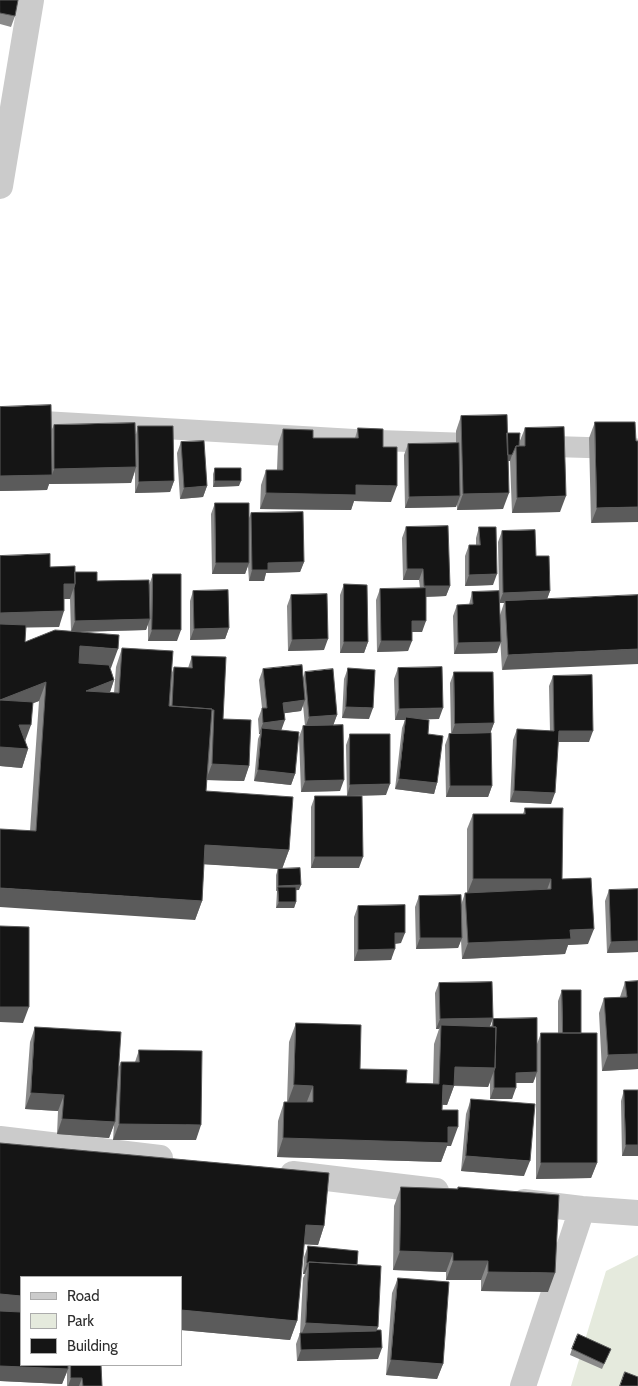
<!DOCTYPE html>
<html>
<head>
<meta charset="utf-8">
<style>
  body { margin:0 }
  #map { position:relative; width:638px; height:1386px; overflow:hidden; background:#fff; font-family:Cabin,sans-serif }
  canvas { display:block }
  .legend { position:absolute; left:20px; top:1276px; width:162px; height:90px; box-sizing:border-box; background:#fff; border:1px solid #ababab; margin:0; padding:6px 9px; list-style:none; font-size:15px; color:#2e2e2e }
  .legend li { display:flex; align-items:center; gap:10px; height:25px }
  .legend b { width:25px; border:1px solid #ababab }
</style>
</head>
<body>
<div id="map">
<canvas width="638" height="1386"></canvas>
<ul class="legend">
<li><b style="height:6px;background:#cbcbcb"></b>Road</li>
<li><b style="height:14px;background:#e5eadd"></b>Park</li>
<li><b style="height:14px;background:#151515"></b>Building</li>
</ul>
</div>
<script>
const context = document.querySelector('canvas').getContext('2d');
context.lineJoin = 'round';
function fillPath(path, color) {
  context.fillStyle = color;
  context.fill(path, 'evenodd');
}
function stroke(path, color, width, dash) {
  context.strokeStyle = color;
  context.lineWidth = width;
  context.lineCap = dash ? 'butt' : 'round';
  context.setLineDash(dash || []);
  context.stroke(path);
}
const green = new Path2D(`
  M638,1255V1386H571L606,1271Z`);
const minor = new Path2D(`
  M0,419L363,440L485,444
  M536,446L638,449`);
const tertiary = new Path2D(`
  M0,186L31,0
  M0,1139L160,1158
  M293,1174L436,1191
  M524,1202L582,1209L638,1213
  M523,1386L582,1209`);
const wall = new Path2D(`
  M0,0L15,16L11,27L0,24Z
  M0,407L51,431L54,425L136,434L138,426L174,481L170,492L135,493V471L131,483L49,484L47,490L0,491Z
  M461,416L507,433L519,443L525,428L560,512L512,513L510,461H508L503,509L457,510V503L456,507L405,508L404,455L408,444L456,443V431Z
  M595,422L636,441L591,523L589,438Z
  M358,428L383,447L391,502L354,501L351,510L260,509L261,485L266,470H277L278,444L283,429L313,438H355Z
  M181,442L207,486L203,497L180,499L177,453Z
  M215,468L239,486L213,487V474Z
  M215,503L249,518L251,513L304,562L300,572L266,573L264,581H249L248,566L245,574H212L211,514Z
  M406,527L450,586L446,596L426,597L422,632H412L408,651L377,652L376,600L380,589L420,588L419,580H403L402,538Z
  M479,527L493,585L465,586V556L469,545H476V538Z
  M502,531L536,556L550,591L547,599L502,670L500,637L497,653L454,654L453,616L457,605H469L472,592L499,591L498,542ZM500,603H504L500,615Z
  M0,556L75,572L97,581L149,585L153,574L177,641H148V623L146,630L78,632L111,668H110L114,680L110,692L114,693L116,667L122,648L171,675L174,667L188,668L192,656L223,719L249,766L244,781L207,780L206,791L289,850L282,869L299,890H296V902L294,908H276L277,891H276V875L278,869L204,864L202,901L195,920L30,831L39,701L33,703L25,741L28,749L22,768L0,766ZM64,599H70L71,632L25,642V627H59Z
  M344,584L368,642L364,653H340V595Z
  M193,591L229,628L225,639L190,640V601Z
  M291,595L324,650L288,651L287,606Z
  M348,668L369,719L342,718L344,679Z
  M398,668L439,719H425L437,783L434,794L395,789L402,728L405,720H395L394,679Z
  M263,669L303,678L305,672L337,715L333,725L340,791L301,792L299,737L303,726H305L303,705L301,711L284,713L281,730L295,774L291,785L254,781L258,739L260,734H259L258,719L262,708L259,680Z
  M454,672L494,723L490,733L492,786L488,797H446L445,745L449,734H451L450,683Z
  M553,676L589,742H558L551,804L510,802L513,740L517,729L550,731L549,686Z
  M350,734L386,795L347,796L346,745Z
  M315,796L359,868H311V807Z
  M525,808L562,879L588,944L568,945L565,954L462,959L461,940L458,948L416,949L415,907L419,896L461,905L465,893H467V829L473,814H523Z
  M638,889V952L607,953L605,901L609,890Z
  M358,906L401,943L395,944L391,960L354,961V917Z
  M638,981V1070V1069L602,1071L599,1013L604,998L620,997L625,982Z
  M439,983L493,1018L490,1027H491L493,1019L537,1044L541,1033H558V1001L562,990L581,1033L597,1163L591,1178L536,1179V1076L533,1083H516L512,1099H490V1082L488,1087L454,1086L447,1105H442V1110L451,1146H447L441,1162L277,1157L278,1121L284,1102H287L289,1042L296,1023L360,1069L406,1083L433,1084L434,1044L439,1029H436L435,993Z
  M35,1027L118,1069L121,1062H135L139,1050L196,1140H113L114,1124L109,1138L57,1134L58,1111L25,1109L30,1042Z
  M624,1090H638V1156H622L621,1101Z
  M471,1099L524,1176L461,1171L466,1114Z
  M0,1143L329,1173L324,1226L318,1245L304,1244L297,1321L290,1340L181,1330V1277H21V1365H101L102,1386H67V1372L62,1384L0,1381Z
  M401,1187L457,1189L458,1187L548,1292L481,1291V1280H446V1272L393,1270L394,1206Z
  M308,1246L357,1265L376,1330L378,1359L297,1361L296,1344L300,1333L303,1278L305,1274H303L304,1257Z
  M398,1278L443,1364L437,1379L386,1375L392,1293Z
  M572,1349H611L602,1369L570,1355Z`);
const shadedWall = new Path2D(`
  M506,455H512L510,461H504Z
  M136,467L131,483L49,484L54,469Z
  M52,475L47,490L0,491V476Z
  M174,481L170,492L135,493L139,482Z
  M215,481H241L239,486L213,487Z
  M356,485L397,486L391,502L354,501L351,510L260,509L266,493Z
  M207,486L203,497L180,499L184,488Z
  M509,493L503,509L457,510L463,494Z
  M460,496L456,507L405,508L409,497Z
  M566,496L560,512L512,513L517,498Z
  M638,507V522L591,523L597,508Z
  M304,562L300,572L266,573L264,581H249L252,570L268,563Z
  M216,563H249L245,574H212Z
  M407,569H423L419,580H403Z
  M497,574L493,585L465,586L469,575Z
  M64,584H75L70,599H58Z
  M424,586H450L446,596L420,597Z
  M550,591L546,602L505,601L504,603H499L503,593Z
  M64,611L59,627L0,628V613Z
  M150,619L146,630L71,632L75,621Z
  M412,621H426L422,632H408Z
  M229,628L225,639L190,640L194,629Z
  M152,630H181L177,641H148Z
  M328,639L324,650L288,651L292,640Z
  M381,641H412L408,651L377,652Z
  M344,642H368L364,653H340Z
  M501,642L497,653L454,654L458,643Z
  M80,646L118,649L111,668L73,665Z
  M638,649V664L502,670L508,655Z
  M114,680L108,698L86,691Z
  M46,682L39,701L0,716V700Z
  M305,700L301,711L279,714L283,703Z
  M346,707L373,708L369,719L342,718Z
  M443,708L439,719L406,720V717L405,720H395L399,709Z
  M337,715L333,726L305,728L309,717Z
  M285,720L281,731L262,728L260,734H259L263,723Z
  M494,723L490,734L451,735L455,724Z
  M19,725H31L24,744Z
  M559,731H593L589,742H555Z
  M0,747L28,749L22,768L0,766Z
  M212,764L249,766L244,781L206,780Z
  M258,770L295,774L291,785L254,781Z
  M399,779L437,783L434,794L395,789Z
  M344,780L340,791L301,792L305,781Z
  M390,784L386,795L347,796L350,785Z
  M450,786H492L488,797H446Z
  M514,791L555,793L551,804L510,802Z
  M205,845L289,850L282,869L199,864Z
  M315,857H363L359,868H311Z
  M473,879H551L545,895L467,894Z
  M301,885L299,890L278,891V887L276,891L278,886Z
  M0,888L202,901L195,920L0,907Z
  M279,902H296L294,908H276Z
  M594,929L588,944L568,945L565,954L462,959L468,943L570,930Z
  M395,933H405L401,943L391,944Z
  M420,938H462L458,948L416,949Z
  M638,941V952L607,953L611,942Z
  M395,949L391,960L354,961L358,950Z
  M0,1007H29L23,1023L0,1022Z
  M493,1018L489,1028L441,1025L439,1029H436L440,1019Z
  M638,1054V1069L602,1071L608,1055Z
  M455,1067L495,1068L488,1087L448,1085Z
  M537,1072L533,1083H512L516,1073Z
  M294,1085L313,1086L306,1104H287Z
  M443,1085L454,1086L447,1105L436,1104Z
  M494,1088H516L512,1099H490Z
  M31,1093L64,1095L58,1111L25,1109Z
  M62,1119L115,1122L109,1138L57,1134Z
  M119,1124L201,1125L196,1140H113Z
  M448,1127H458L451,1146H447L441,1162L277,1157L283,1138Z
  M626,1145H638V1156H622Z
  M466,1156L530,1161L524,1176L461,1171Z
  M541,1163H597L591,1178L536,1179Z
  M306,1225L324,1226L318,1245L299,1244Z
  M400,1251L453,1253L446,1272L393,1270Z
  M453,1261H488L481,1280H446Z
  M307,1263H309L305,1274H303Z
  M488,1272L555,1273L548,1292L481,1291Z
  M0,1294L21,1296V1315L0,1313Z
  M181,1310L297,1321L290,1340L181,1330Z
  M306,1323L378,1327L372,1342L300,1338Z
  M382,1348L378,1359L297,1361L301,1350Z
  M391,1360L443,1364L437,1379L386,1375Z
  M0,1366L68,1369L62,1384L0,1381Z
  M71,1378H82L79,1386H68Z`);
const building = new Path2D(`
  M0,0H18L15,16L0,13Z
  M51,405L52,475L0,476V407Z
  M507,415L509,493L463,494L461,416Z
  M595,422H635L636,441H638V507L597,508Z
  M135,423L136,467L54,469V425Z
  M138,426H173L174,481L139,482Z
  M564,427L566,496L517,498L516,446H525V428Z
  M358,428L383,429V447H397V486L356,485V495L266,493V470H283V429L313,430V438H358Z
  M507,433H520L519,446H516L512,455H508Z
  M204,441L207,486L184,488L181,442Z
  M459,443L460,496L409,497L408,444Z
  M215,468H241V481H215Z
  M215,503H249V563H216Z
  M303,512L304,562L268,563V570H252L251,513Z
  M448,526L450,586H424L423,569H407L406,527Z
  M479,527H496L497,574L469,575V545H480Z
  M535,530L536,556H549L550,591L503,593L502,531Z
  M50,554V567L75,566V584H64V611L0,613V556Z
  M75,572H97V581L149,580L150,619L75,621L74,588L75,584Z
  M153,574H181V630H152Z
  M344,584L367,585L368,642H344Z
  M426,588V621H412V641H381L380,589Z
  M228,590L229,628L194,629L193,591Z
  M499,591L501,642L458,643L457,605L473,604L472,592Z
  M327,594L328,639L292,640L291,595Z
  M638,595V649L508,655L505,601Z
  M0,624L26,625L25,642L55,630L119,635L118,649L80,646L79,663L109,665L114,680L86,691L119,693L122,648L173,651L169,706L212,709L206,791L293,797L289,850L205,845L202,901L0,888V829L36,831L46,682L0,700Z
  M192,656L226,657L223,719L251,720L249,766L212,764L214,710H212V709L172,706L174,667L192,668Z
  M302,665L305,700L283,703L285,720L263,723L262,708H267L263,669Z
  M442,667L443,708L399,709L398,668Z
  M348,668L375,670L373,708L346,707Z
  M333,669L337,715L309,717L305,672Z
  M454,672H493L494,723L455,724Z
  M592,675L593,731H559L555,793L514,791L517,729L554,731L553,676Z
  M0,700L33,702L31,725H19L28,749L0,747Z
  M406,717L429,720L428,734L443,736L437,783L399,779Z
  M343,725L344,780L305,781L303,726Z
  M262,728L299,732L295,774L258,770Z
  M491,733L492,786H450L449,734Z
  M350,734H390V784L350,785Z
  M315,796H362L363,857H315Z
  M525,808H563L562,879L591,878L594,929L570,930L571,939L468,943L465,893L551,889V879H473V814H525Z
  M300,868L301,885L278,886V869Z
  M278,887H296V902H279Z
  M638,889V941L611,942L609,890Z
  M461,895L462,938H420L419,896Z
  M405,905V933H395V949L358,950V906Z
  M0,926L29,927V1007H0Z
  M638,981V1054L608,1055L604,998L627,997L625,982Z
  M492,982L493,1018L440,1019L439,983Z
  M562,990H581V1033H563Z
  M537,1018V1072L516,1073V1088H494V1071L495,1068L496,1027H493V1019Z
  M296,1023L361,1025L360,1069L407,1070L406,1083L439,1084L441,1025L496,1027L495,1068L455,1067L454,1086L443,1085L442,1110H458V1127H448V1143L283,1138L284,1102H313V1086L294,1085Z
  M35,1027L121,1032L115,1122L62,1119L64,1095L31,1093Z
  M541,1033H597V1163H541Z
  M139,1050L202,1051L201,1125L119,1124L121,1062H139Z
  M624,1090H638V1145H626Z
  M471,1099L535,1104L530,1161L466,1156Z
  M0,1143L329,1173L324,1226L306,1225L297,1321L181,1310V1277H21V1296L0,1294Z
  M401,1187L458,1189V1187L559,1195L555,1273L488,1272V1261H453V1253L400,1251Z
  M308,1246L358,1251L357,1265L309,1262V1263H307Z
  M309,1262L381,1266L378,1327L306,1323Z
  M398,1278L449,1282L443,1364L391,1360Z
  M0,1311L21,1312V1365H68V1369L0,1366Z
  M376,1330H381L382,1348L301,1350L300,1333L376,1331Z
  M578,1334L611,1349L604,1364L572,1349Z
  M71,1365H101L102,1386H83L82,1378H71Z
  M625,1372L638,1377V1386H620Z`);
fillPath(green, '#e5eadd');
stroke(minor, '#cbcbcb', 21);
stroke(tertiary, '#cbcbcb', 26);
fillPath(wall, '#8a8a8a');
fillPath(shadedWall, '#5b5b5b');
fillPath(building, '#151515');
stroke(building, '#5b5b5b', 1);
</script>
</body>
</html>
